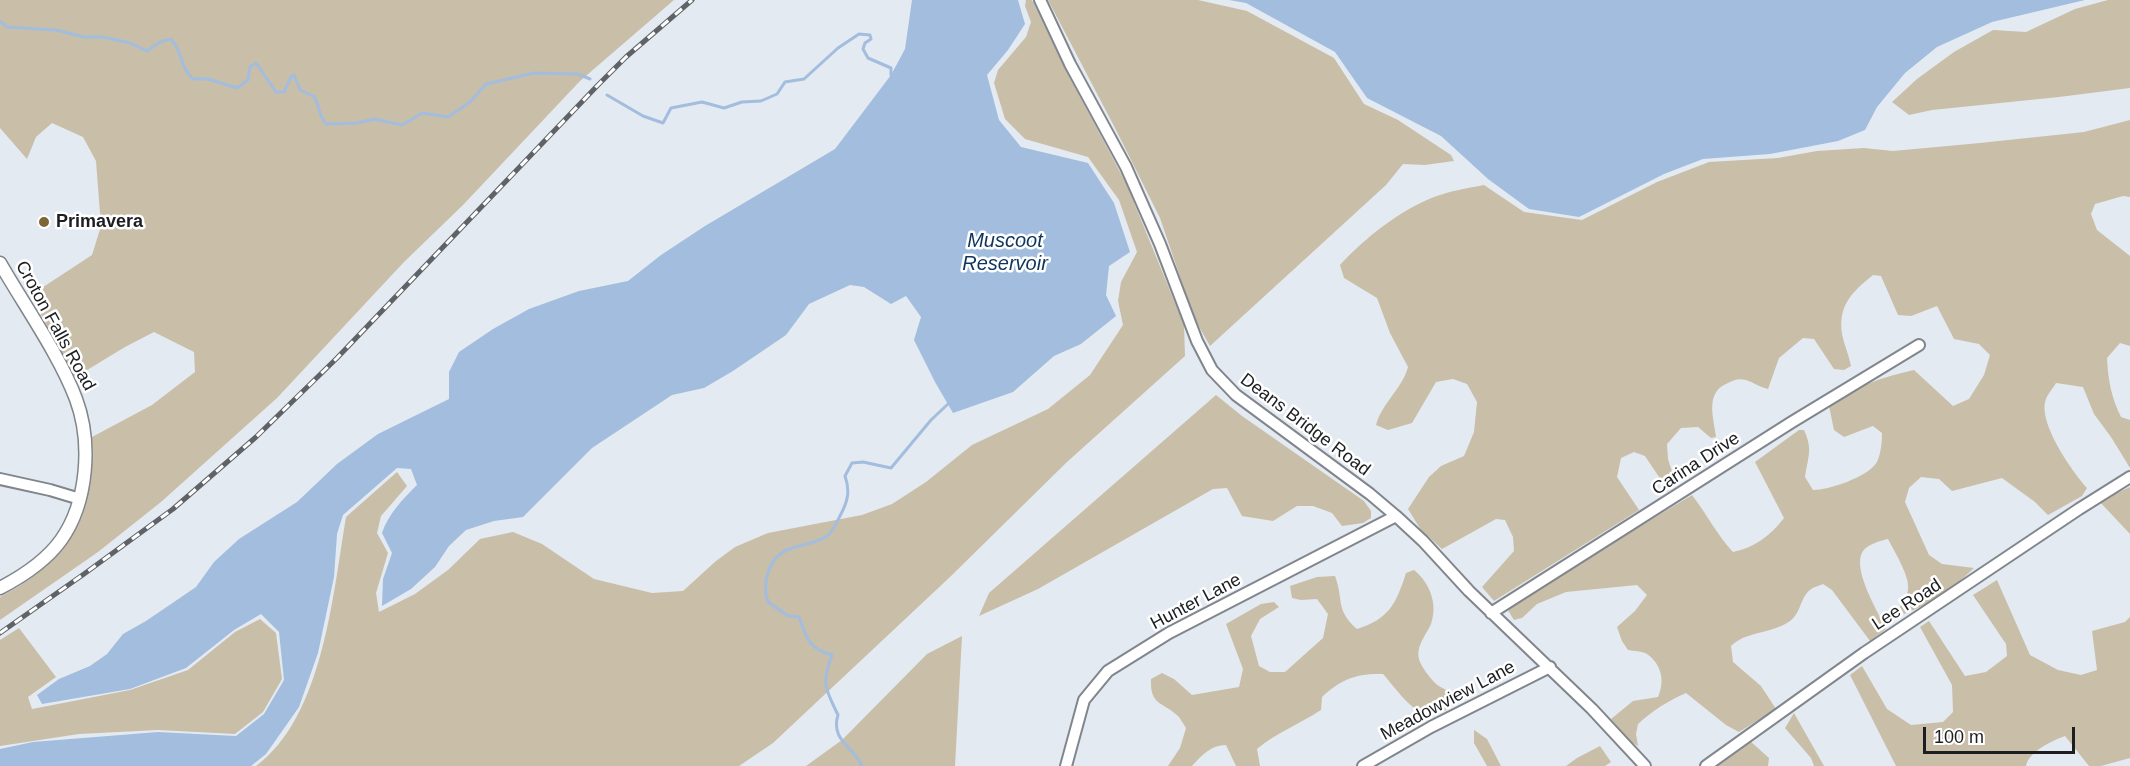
<!DOCTYPE html>
<html>
<head>
<meta charset="utf-8">
<style>
  body { margin:0 }
  #map { position:relative; width:2130px; height:766px; overflow:hidden; background:#e4eaf1; font-family:Arial,sans-serif }
  canvas { display:block }
  .scale { position:absolute; left:1923px; top:727px; width:152px; height:27px; box-sizing:border-box; border:3px solid #1c1e21; border-top:0; padding-left:8px; font-size:18px; line-height:21px; white-space:nowrap; color:#1c1e21; -webkit-text-stroke:4px #fff; paint-order:stroke }
</style>
</head>
<body>
<div id="map">
<canvas width="2130" height="766"></canvas>
<div class="scale">100 m</div>
</div>
<script>
const context = document.querySelector('canvas').getContext('2d');
context.lineJoin = 'round';
function fillPath(path, color) {
  context.fillStyle = color;
  context.fill(path, 'evenodd');
}
function stroke(path, color, width, dash) {
  context.strokeStyle = color;
  context.lineWidth = width;
  context.lineCap = dash ? 'butt' : 'round';
  context.setLineDash(dash || []);
  context.stroke(path);
}
function label(font, color, halo, rows, align = 'center') {
  context.font = font + ' Arial,sans-serif';
  context.lineWidth = 5;
  context.setLineDash([]);
  context.textBaseline = 'middle';
  context.strokeStyle = halo;
  context.fillStyle = color;
  for (const [text, x, y, turn = 0] of rows) {
    context.save();
    context.translate(x, y);
    context.rotate((+turn || 0) * Math.PI / 180);
    context.textAlign = isNaN(turn) ? turn : align;
    if (halo) context.strokeText(text, 0, 0);
    context.fillText(text, 0, 0);
    context.restore();
  }
}
const green = new Path2D(`
  M0,0H674L580,81L463,205L404,262L277,398L161,502L98,552L0,620V597C35,579 67,552 82,516C89,498 91,457 92,437L152,405L195,372L194,352L154,332L125,347L74,378L31,295L92,255L101,226L96,161L83,137L52,123L36,137L27,159L0,128Z
  M1026,0H1032L1062,63L1126,183L1184,325L1185,356L1067,462L950,577L773,743L739,766H256C323,717 333,594 346,517L397,472L407,486L381,516L377,533L388,553L376,593L379,612L415,594L448,570L480,539L513,532L542,544L594,579L652,593L683,591L716,561L735,547L768,533L862,515L892,504L926,482L972,445L1048,409L1090,375L1123,325L1118,301L1121,282L1137,252L1119,200L1088,157L1025,139L1005,119L994,83L998,70L1026,37L1031,22L1025,6Z
  M1048,0H1198L1247,11L1334,58L1364,104L1398,120L1451,155L1454,161L1425,165L1403,164L1386,185L1210,346L1194,318L1160,218L1115,128Z
  M2108,0H2130V88L2059,97L1932,110L1909,115L1892,102L1917,79L1954,52L1993,30L2026,32L2075,9Z
  M2130,120V197L2123,196L2095,204L2091,214L2097,230L2130,256V346L2120,343L2107,358C2108,379 2111,397 2121,417L2130,420V468L2111,437L2094,414L2083,387L2056,383C2053,388 2048,394 2046,399C2037,422 2072,471 2087,488L2082,496L2048,515L2035,502L2002,478L1952,491L1939,479L1921,477L1909,488L1905,502L1929,555L1942,564L1974,568C1953,589 1931,603 1904,614L1900,607C1902,602 1908,595 1908,589C1910,576 1894,551 1888,539C1880,541 1868,544 1863,551C1851,568 1878,612 1886,629L1870,641L1832,590L1823,584C1819,586 1813,587 1810,590C1800,598 1801,613 1790,621C1772,634 1746,631 1731,646L1733,662L1761,686L1776,709L1739,732L1726,725L1686,693C1668,701 1653,710 1638,724L1636,734L1638,746L1631,742L1611,719L1633,701L1658,697C1665,681 1662,665 1647,654C1642,651 1634,651 1628,650L1622,641L1617,627L1635,611L1647,595L1637,585L1566,592L1537,604L1522,618L1514,620L1506,607L1692,495C1706,513 1717,535 1733,552C1754,548 1771,535 1784,518L1755,462L1799,430H1804C1813,449 1808,457 1805,477L1813,490C1829,490 1868,477 1877,462C1881,453 1882,443 1882,433L1873,426L1844,437L1834,430L1829,406C1858,385 1880,378 1914,370L1953,406L1969,399L1984,375L1990,355L1979,344L1954,339L1937,306L1911,316L1898,315L1881,276L1873,275C1852,292 1838,305 1842,334C1844,345 1849,355 1851,366L1844,370L1834,369L1814,339L1803,338L1779,358L1768,389C1759,387 1753,382 1746,380C1739,378 1734,380 1728,383C1704,392 1714,419 1716,437L1711,438L1698,427L1681,428L1667,444L1668,459L1674,478L1672,484L1661,480L1645,456L1634,452L1621,458L1617,477L1639,510L1494,601L1482,587L1514,551L1513,537L1505,520L1496,519L1442,549L1421,530L1408,509L1429,477L1441,466L1464,456L1474,432L1477,402L1467,384L1453,379L1436,382L1412,423L1388,430L1376,425C1382,403 1402,389 1408,367L1390,333L1377,298L1344,278L1340,265C1366,237 1399,211 1434,197C1450,191 1468,188 1484,185L1524,212L1582,220L1657,182L1709,162L1778,158L1817,151L1864,148L1893,151L1980,143L2084,132Z
  M1216,395L1242,416L1364,501L1371,511V518L1363,523L1342,526L1332,513L1313,506H1297L1273,521L1242,516L1227,488L1213,489L1038,589L979,616L989,593Z
  M2130,487V534L2099,501Z
  M1414,570C1430,583 1438,604 1431,624C1426,635 1416,646 1419,659C1420,665 1430,678 1434,682C1443,691 1453,691 1462,697C1455,704 1444,713 1434,715C1416,719 1394,686 1383,674C1357,673 1341,679 1322,697L1321,710C1300,724 1277,732 1257,749L1260,766H1236L1226,745C1211,745 1202,755 1192,766H1168L1180,748L1186,728C1183,724 1181,719 1178,716C1162,701 1150,706 1151,679L1162,673L1174,679L1192,695L1239,687L1243,669L1226,624L1261,604L1274,602L1279,607L1260,619L1251,636L1259,666L1270,672H1285L1323,638L1328,614L1317,599L1301,600L1292,598L1290,586L1317,577L1335,576C1344,600 1335,610 1357,629C1389,619 1396,604 1406,573Z
  M1997,580L2030,655L2058,670L2081,675L2097,670L2092,631L2125,622L2130,617V758L2101,766H2089L2065,736C2052,741 2029,751 2026,766H1896L1850,675L1862,666L1887,709L1911,725L1943,722L1953,712L1952,685L1920,627L1929,621L1965,676L1986,672L2007,656L2006,644L1973,595Z
  M260,619L276,633L282,679L263,712L235,734L158,730L79,734L0,746V640L19,628L56,677L28,697L32,709L130,690L188,670L235,632Z
  M962,636L955,766H806L842,740L927,654Z
  M1794,713L1824,766H1814L1811,758L1785,728Z
  M1474,730L1487,739L1501,766H1487L1474,743Z
  M1750,741L1769,758L1768,766H1715Z
  M1600,746L1611,762L1605,766H1566L1577,758Z`);
const water = new Path2D(`
  M912,0H1018L1025,24L1008,50L987,75L999,120L1021,147L1088,163L1114,203L1130,252L1109,266L1106,295L1116,316L1081,344L1054,356L1013,392L953,413L935,382L914,340L921,317L906,296L891,304L864,287L850,285L809,304L786,335L733,371L704,388L672,395L592,448L523,517L494,521L466,530L449,546L435,567L411,589L382,606L383,579L392,553L382,533C389,513 402,500 417,485L411,469L397,468L343,515L337,534L334,577L318,653L299,707L266,754L251,766H0V749L33,742L158,732L236,736L264,714L284,680L279,632L261,614L234,630L186,668L130,689L42,704L37,695L59,679L90,666L107,654L123,634L146,621L196,587L214,562L239,539L297,502L337,464L378,434L449,399V372L459,352L493,329L529,309L579,291L628,281L661,255L705,226L835,149L891,75L905,49Z
  M1229,0H2085L1992,22L1937,47L1905,73L1877,107L1865,130L1838,141L1770,154L1703,159L1664,174L1579,217L1529,209L1488,179L1441,136L1367,98L1335,52L1246,3Z`);
const stream = new Path2D(`
  M0,21L7,27L56,30L84,37H103L130,43L147,51L160,42L171,39C183,52 179,66 193,79H208L237,88L248,80L250,67L256,63L276,92H284L291,77L294,75L300,90L315,97C319,107 319,116 326,124L357,123L374,119L402,125L422,113L448,117L470,102L486,84L534,73L578,74L590,79
  M607,95L643,116L663,123L671,108L702,102L724,108L742,102L761,101L777,94L785,82L804,79L838,48L859,34L870,35L871,39L865,43L863,49L868,58L891,68V75
  M862,766C854,747 830,740 838,715C825,688 821,684 832,655C808,648 807,639 799,617L788,616L768,602C762,584 768,558 787,550C801,544 815,544 827,536C834,531 838,519 842,512C848,500 850,490 845,476L852,463L863,462L891,468L931,420L948,404`);
const minor = new Path2D(`
  M1040,0L1070,64L1126,167L1160,244L1197,341L1212,370L1236,395L1370,494L1396,516L1423,541L1469,591L1592,709L1645,766
  M0,479L50,490L80,499
  M1491,613L1792,422L1919,345
  M1066,766L1084,700L1108,671L1169,633L1396,516
  M1363,766L1431,727L1550,667
  M1706,766L1864,653L2079,509L2130,477`);
const major = new Path2D(`
  M0,263C24,305 59,354 76,399C92,442 88,502 61,540C46,561 23,576 0,588`);
const rail = new Path2D(`
  M0,633L84,574L173,509L256,437L337,358L598,85L626,57L692,0`);
const markers = [
  [44,222,6,"#7c6635"]
];
const poiNames = [
  ["Primavera",56,222]
];
const streetNames = [
  ["Croton Falls Road",55,326,61],
  ["Deans Bridge Road",1305,425,37],
  ["Carina Drive",1696,464,-33],
  ["Hunter Lane",1196,602,-28],
  ["Lee Road",1907,605,-33],
  ["Meadowview Lane",1448,701,-28]
];
const waterNames = [
  ["Muscoot",1005,241],
  ["Reservoir",1005,264]
];
fillPath(green, '#c9bea8');
fillPath(water, '#a2bddd');
stroke(stream, '#a2bddd', 3);
stroke(minor, '#81868c', 14);
stroke(major, '#81868c', 15);
stroke(minor, '#fff', 10);
stroke(major, '#fff', 12);
stroke(rail, '#5f6367', 5);
stroke(rail, '#fff', 3, [9]);
for (const [x, y, r, color] of markers) {
  const dot = new Path2D();
  dot.arc(x, y, r, 0, 2 * Math.PI);
  context.fillStyle = color;
  context.fill(dot);
  stroke(dot, '#fff', 2);
}
label('bold 18px', '#1c1e21', '#fff', poiNames, 'left');
label('18px', '#1c1e21', '#fff', streetNames);
label('italic 20px', '#0f345e', '#fff', waterNames);
</script>
</body>
</html>
